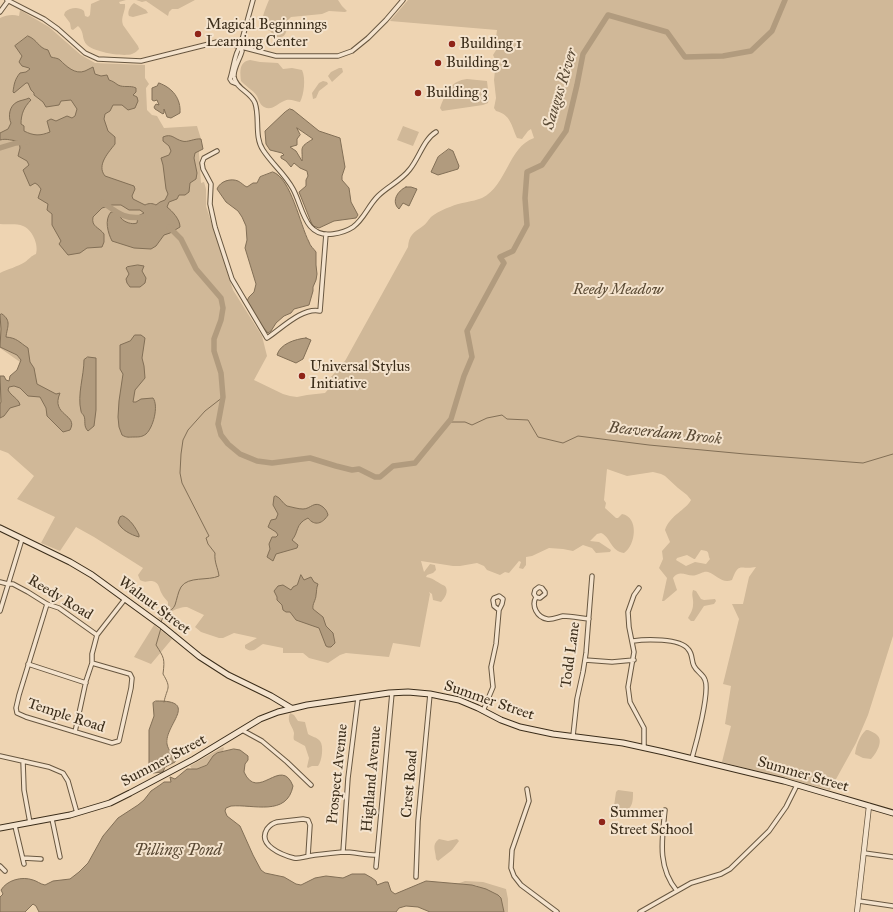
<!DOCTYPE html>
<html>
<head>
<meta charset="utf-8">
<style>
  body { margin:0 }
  canvas { display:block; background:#eed4b2 }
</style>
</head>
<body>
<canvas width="893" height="912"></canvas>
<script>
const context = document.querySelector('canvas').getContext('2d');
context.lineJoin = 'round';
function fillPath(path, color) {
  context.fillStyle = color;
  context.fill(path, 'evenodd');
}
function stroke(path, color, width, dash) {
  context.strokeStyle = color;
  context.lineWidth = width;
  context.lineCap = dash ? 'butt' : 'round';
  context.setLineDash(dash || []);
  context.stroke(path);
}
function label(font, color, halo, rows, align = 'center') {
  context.font = font + ' "IM FELL Great Primer",serif';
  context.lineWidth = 4;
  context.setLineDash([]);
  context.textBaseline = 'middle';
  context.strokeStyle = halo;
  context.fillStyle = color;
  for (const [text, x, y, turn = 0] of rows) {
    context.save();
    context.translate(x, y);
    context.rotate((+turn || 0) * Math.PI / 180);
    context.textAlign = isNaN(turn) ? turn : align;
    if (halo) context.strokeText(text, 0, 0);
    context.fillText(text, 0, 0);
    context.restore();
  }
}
const green = new Path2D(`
  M100,0H126L119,2L120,4H125C126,11 120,17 123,25L138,46L139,49C137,51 135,53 132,54C123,57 94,52 87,45C81,39 85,32 78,26L73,30L71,29L70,23L64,15L65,12C70,8 78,6 84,11L85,16L88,17L90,15L91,4Z
  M136,0H195L178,9H172L169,12L168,16L146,1L142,2Z
  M269,0H338L342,6L347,11L345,12L329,11L322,14L291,17L287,21C287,27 288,39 277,37C274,37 272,33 270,31C266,29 264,29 263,25C261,18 266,7 269,0Z
  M408,0H893V636L868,715L856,743L830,790L722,762L731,726L725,724L731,686L723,684L739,619L732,604H743L749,577L756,567C740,570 739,561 732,580C722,584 717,575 708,572C703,571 701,574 696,575C688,578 680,568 673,578L677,590L664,601H662L667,578L659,568L663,559L662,551L670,542L665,530C670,515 686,510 691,500L687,495L678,488L665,476L661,474L653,472L627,476L607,469L604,500L606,503L605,508L616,518H618L622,514C639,517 636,545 624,553C610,551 611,537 601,533L597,534L590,541L599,542L611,550L610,552L596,553L592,548L583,545L573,551L563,549L549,548L532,556L526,557V565L523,569L519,568L521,562L519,561L509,573L505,572L500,575L487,570L484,566L477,563L460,566H453L421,561L424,572L430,564L435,565L436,570L433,573L427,575L426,577C436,579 437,583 445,586C449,591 445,598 441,602L433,600L432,594L429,592L430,594L420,647L393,643L389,657L346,653L340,655L328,663L309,658L303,653H283V648L263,644C256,648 253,654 245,648V645L257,638L234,633L223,638H219L201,632L195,627L204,615L187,607C182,607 175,609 171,612C167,615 165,619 160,620L158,617L168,606V602C166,599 163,597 162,594C159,590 160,582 152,581C147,581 145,583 140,580L138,575L143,568L94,537L76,527L60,551L41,543L55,517L17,499L34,476L8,453L0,450V383H4L14,379L20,362L0,348V273C8,269 17,267 25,262C29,259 31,256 36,254C39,245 32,229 23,226C16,223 7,225 0,224V18C6,15 13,14 19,16L20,10L49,27L81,55L95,63L145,65V78L149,84L146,88L147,110L152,115L157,116L164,128L197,126L201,139H198L201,183L204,182L206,189V206L233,290L262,336L267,356L254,380L283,394L290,396L297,397L307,395L325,393L332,385L328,381V379C335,375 338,366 345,361L408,247C409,235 413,233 423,226C426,224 428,220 431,217C436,213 444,209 450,207C461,202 472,202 482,198C507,186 508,147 534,138L531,129L528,131L522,139L517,138C511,125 511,115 496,111L494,108L496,98L494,80L496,61L493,55L498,47L496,37L497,30L390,21ZM701,550C711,551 707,553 710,559L706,564L695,562L686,566L676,560L677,558L687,555L694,559H695Z
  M134,3L146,10L148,13L133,17L129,16C127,12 130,6 134,3Z
  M250,60L260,62L278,63L283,69L292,68L302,70C306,78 304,95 300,102C295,101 289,98 284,101C277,104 272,111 264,107C260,105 259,100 257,96C253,90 245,86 241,81C240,71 239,62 250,60Z
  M339,68H342L343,72L332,82L328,76L331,72Z
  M467,79L487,81L489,98L488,103L483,105L442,111L440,108L441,105C447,91 451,81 467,79Z
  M323,81L327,82L328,84L319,91L316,98L313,99L312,93L319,83Z
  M403,126L419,132L413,146L397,140Z
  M693,590L696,591L701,599L704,600L715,599L716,601L714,604L704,606L694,621H691L688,618C690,614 693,610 693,605C694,599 691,596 693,590Z
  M154,625L172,639L151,664L134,657Z
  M290,713L294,715L298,721L305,722L308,734C312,737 317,737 320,741C324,746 322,761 318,766H312L308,768L307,767L309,758L305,746L294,740C293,738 294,735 294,733C293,726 286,722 290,713Z
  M866,730H868C871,731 875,733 877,735C884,741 876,754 871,759L863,758L855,754C856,746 860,735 866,730Z
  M223,747L224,748C221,760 203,766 193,771L190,766Z
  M618,790L633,792C633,801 633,810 622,811L621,813L612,811V806H614L616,792Z
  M439,839L448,841L457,839L459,841L452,850L438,861L436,859C436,851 431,845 439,839Z
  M465,881L483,882L506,889L508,899V912H504L501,898L498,895L475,885L457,884Z`);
const water = new Path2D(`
  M28,36C38,40 38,48 48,50L51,57C54,58 58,58 60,60C66,66 75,75 85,71C88,70 90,68 93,67L95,74L101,76L107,75L109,80C113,81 115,83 118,85C124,88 130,85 136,88V92L133,95L137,97L138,101L135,108L128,110L122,105H113L110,111L105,114L104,119L108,131L115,137V144C109,152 96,165 105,176L134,186L135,189L132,196L133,199L145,205C149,203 152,203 156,205L160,202L165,200L168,194L166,189L163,165L161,158L169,155L171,151L169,146L163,141V137C172,133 174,139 182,141C187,143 195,138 201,139L203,149L195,153L194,158L197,173L196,179L190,183L189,192L185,195H179L177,199L169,202L167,207C172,211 180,219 180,227L170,233L164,235L156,246L151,249L134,248L112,241C108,233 104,220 111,212H119C120,213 120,216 121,218C124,222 132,225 137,223L138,216L144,213L140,210H129L121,205H112L102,208L93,217C91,227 99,227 104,234V242L102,247L87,248L80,253L68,255L59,244L61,241L52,225V214L47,210L48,204L38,198L41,189L38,185L35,183L30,186L23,170L29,165L27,161L18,156L20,148L19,141C12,141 7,138 0,140V133L8,129L11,123C8,117 9,106 17,102C21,100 25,100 29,98L31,100C24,107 21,114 21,124L24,126V131C34,136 40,136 50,132L47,121L51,119L56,121L67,116L72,118L75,116L77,109L71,100L61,101L59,105L46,107L43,102L34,95V93L31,90L28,83H26L14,93L13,92C14,84 15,79 20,73L26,72L30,69L29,68L22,66L19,62L22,56L15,46Z
  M159,83C173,88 181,99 180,113L171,118L167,117L164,109V113L163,114L155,109L154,107L156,104L159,105L157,100L154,101L152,100V88L157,86Z
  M290,109L293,110L319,131L340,138L345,167L342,176V180L349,188L351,202L358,215L356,218L334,221L319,228L313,226L311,222L299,192L306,186V180L308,176L307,171L300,168L294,163L291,167L286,161L281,158V156L284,155L282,153L270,150L266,144L265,131L285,112ZM297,128L313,139C298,148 303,147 302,161L296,151L290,147L297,145V139L300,135Z
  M449,149L453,151L459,166L458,169L438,175L431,172L438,157Z
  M273,172C291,178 300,225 309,242C310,246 314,249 316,252V265L317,274L316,280L313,287V291L309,305L294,309L291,313L284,316L276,323L271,331L268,333L261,325L247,301L249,297L254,292L256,284L245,248L247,240L246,226L242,217L238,211L226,202L217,189C220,181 231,178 238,181C242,183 244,186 247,187L253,183H257L260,177Z
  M406,187H411L417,189L409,206L403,203L399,209C391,202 397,191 406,187Z
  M138,265L144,266L142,271L146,278L145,283L140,287H130L127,283L126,279L129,274L126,268L127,267Z
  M2,314C12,321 7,327 6,337C17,338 19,342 28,348L30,362L34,368L37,384L56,394L60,393C50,416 79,414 70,430L63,432L47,416L46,408L40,397L28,396L20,388L14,386L9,387L8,390C11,396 19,399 20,405L10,408L4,416L0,418V404L1,402L0,376H4L6,380L9,381L10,376L17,370L21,360L17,355L0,347L1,329L0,315Z
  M135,335H141L145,338L142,358L144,366L145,378L135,390L133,402H136L141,399L153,398C159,406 153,428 146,434C142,437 139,437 134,437C129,437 127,438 122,435L119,427L118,417L119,401L123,374L120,369V345L130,341Z
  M306,338L311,340L303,359L296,363L277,355C280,344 295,339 306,338Z
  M88,357L96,358V410L94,426L88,431C83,426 86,421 84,416C83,414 81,413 81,411C77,395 84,376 84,360Z
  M276,496C281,498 282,503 287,506C292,507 298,509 303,509C311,509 314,500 323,507C326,510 327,511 328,515C323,523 315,527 308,518C295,524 299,532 292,540L298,545L297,548L276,554L273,561L267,557L270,549L269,544L272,537H276L278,535L276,532L268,527L271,520L276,519L278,514L273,505L274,497Z
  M123,516C130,519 136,528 139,535V537C131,535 120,529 118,522L120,517Z
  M301,575L304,580L311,577L314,582L318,584C316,589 317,590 316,595C316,600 312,604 313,609L323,617L326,626L333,633L335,643L331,647H328L326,646L319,628L296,620L290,612H286L283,610L282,605L277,600V597L274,591L278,586L283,585L291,590L293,587L297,585Z
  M156,701C201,700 164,725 167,744C168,750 173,755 177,760L175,762L165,767L163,772L153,773L149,768V730L154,716L153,703Z
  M234,749L240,750L248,756V760L245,764L244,772C258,803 281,755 293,786C287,817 253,804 231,806L226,808L225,811L227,816L240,826L253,855L261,870L265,873L284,877L296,884L301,885L315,878L326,876L343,878L352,874H365L372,878L376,881L377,885L385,882H388L391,891L395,894L426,881L472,885L486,889L498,895L501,898L504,912H430L418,907L406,906L399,908L396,912H39L36,906L33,904L25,912H0V897L3,894L1,890C7,880 22,876 33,880C37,881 40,884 45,885L53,881L70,879L79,872L88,863L103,836L118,818L138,805L144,800L151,791L160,785L164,782H171L170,777L175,779L187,769H197L207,765L213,756L217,753Z`);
const stream = new Path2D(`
  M449,422H465L472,425L487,418L502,415L507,419L528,420L538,437L563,443L578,436L649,445L745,454L863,463L893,454
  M161,622C163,614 172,612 175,605C177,599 178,592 181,587C188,576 208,581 219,576C218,568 214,562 215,553L208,544L206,538L209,536L182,483L180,473L181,454L183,440L188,430L205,411L223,397
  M161,628L156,645C164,658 165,658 163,674C172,689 167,687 164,702`);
const river = new Path2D(`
  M0,148L16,143L27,142
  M102,202C117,212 124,220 143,217
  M169,227L181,239L196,269L221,298L223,308L221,320L214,339V351L221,373L223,397L218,424L221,435L228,444L240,454L257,461L272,463L310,458L336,466L352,470L359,469L375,477H380L393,466L415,463L451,419L464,376L472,357L467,331L504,263L500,257L513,251L527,225L525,198L527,172L542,165L566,131L577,85L583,54L608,15L667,32L685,57L723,56L751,51L772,31L785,0`);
const minor = new Path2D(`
  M7,0L44,19L58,29L85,53L98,59L141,61L217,42L230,44L276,56H338L352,51L368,38L386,20L403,0
  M0,12L8,1
  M240,47L242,51C240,59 233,69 234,77C236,89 251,92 255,103C260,117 254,137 263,150C272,164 285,174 293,189C303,207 304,238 333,234C340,233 347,231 353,227C364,219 368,206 378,196C388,186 401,181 410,169C419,158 424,139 436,132
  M237,84L232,82L230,79C233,71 235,51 240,47L253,0
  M217,151L204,158L202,163L203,169L211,184L210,204L215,227L232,279L267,338C281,329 302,307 320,311L326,234
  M0,582L8,584H13L28,592L47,604L59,608L97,635
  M639,588L634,595L628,612L629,627L634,652L628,687L630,702L644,728V747
  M536,597L534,594L535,590L539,587L542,588L545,592V594L540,598L536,597C531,606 537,617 547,619C552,620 558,617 563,616C571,616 580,618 589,619
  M47,604L19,695L16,708L17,713L26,717L112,743L119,741L131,688L132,678L130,674L92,663
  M0,611L22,539
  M633,641C645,639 680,638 688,649C693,654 691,660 694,666C697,672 703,674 705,680C710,692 696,744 692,758
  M585,660L612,662L634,660
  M28,664L86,683
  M483,711L493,687L491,667L496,644L499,610L494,606L493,600L494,598L499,596L503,599L502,604L499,610
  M242,730L262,741L287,762L311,785
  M75,732L86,681L92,663V654L97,635L125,599
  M573,736L577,699L583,672L586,653L592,576
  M0,756L49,767L63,773L68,781L77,813
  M23,761L24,790L30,823
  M527,789L529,801L512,850L511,868L514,876L521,885L557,912
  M665,810C662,839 657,867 677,891
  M52,819L60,857
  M15,826L24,864
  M343,852L348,778L358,698
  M864,853L893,857
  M308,856L310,825L308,820L303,819L277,822C273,823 270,825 267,829C257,845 282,855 294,858C300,859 303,857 309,856C320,854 332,853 343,852C354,852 365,855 377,855
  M23,858L41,859
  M0,866L5,871
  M376,867L392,693
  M416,877L418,821L430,694
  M859,901L893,906
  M640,912L691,883L721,874L730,869L769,831L786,807L797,785`);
const tertiary = new Path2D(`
  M857,912L869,806`);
const secondary = new Path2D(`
  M0,528L70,562L92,575L162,626L200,657L228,675L271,696L291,708
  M0,828L70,815L110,803L130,793L194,759L260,719L278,712L307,705L389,693L408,692L430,694L459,700L478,708L501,720L520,727L553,734L623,743L664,752L784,781L893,813`);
const markers = [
  [198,34,4,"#8f2418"],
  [452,44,4,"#8f2418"],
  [438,63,4,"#8f2418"],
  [418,93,4,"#8f2418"],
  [302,376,4,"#8f2418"],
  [602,822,4,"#8f2418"]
];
const poiNames = [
  ["Magical Beginnings",206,25],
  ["Learning Center",206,42],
  ["Building 1",460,44],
  ["Building 2",446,63],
  ["Building 3",426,93],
  ["Universal Stylus",310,367],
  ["Initiative",310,384],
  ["Summer",610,813],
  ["Street School",610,830]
];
const parkNames = [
  ["Reedy Meadow",618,290]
];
const streetNames = [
  ["Reedy Road",60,598,31],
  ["Walnut Street",154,606,37],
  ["Todd Lane",571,655,-82],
  ["Summer Street",489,701,19],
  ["Temple Road",66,716,18],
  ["Summer Street",164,761,-28],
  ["Prospect Avenue",338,774,-84],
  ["Summer Street",803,775,16],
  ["Highland Avenue",372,779,-85],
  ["Crest Road",410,784,-85]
];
const waterNames = [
  ["Saugus River",561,89,-73],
  ["Beaverdam Brook",665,434,6],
  ["Pillings Pond",178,851]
];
fillPath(green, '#d0b898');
fillPath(water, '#b19b7e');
stroke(water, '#826f56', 1);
stroke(stream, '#826f56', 1);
stroke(river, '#b19b7e', 5.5);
stroke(minor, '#685740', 5.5);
stroke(tertiary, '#685740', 6);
stroke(secondary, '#3b2d1a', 7);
stroke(minor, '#f4e3cd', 3.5);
stroke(tertiary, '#f4e3cd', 4.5);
stroke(secondary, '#f4e3cd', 5);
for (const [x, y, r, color] of markers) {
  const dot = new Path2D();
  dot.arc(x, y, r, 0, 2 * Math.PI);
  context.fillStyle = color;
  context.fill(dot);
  stroke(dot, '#f4e3cd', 1.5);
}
label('15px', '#3b2d1a', '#f4e3cd', poiNames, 'left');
label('italic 15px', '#594933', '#f4e3cd', parkNames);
label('15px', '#3b2d1a', '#f4e3cd', streetNames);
label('italic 16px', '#584833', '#f4e3cd', waterNames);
</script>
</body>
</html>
